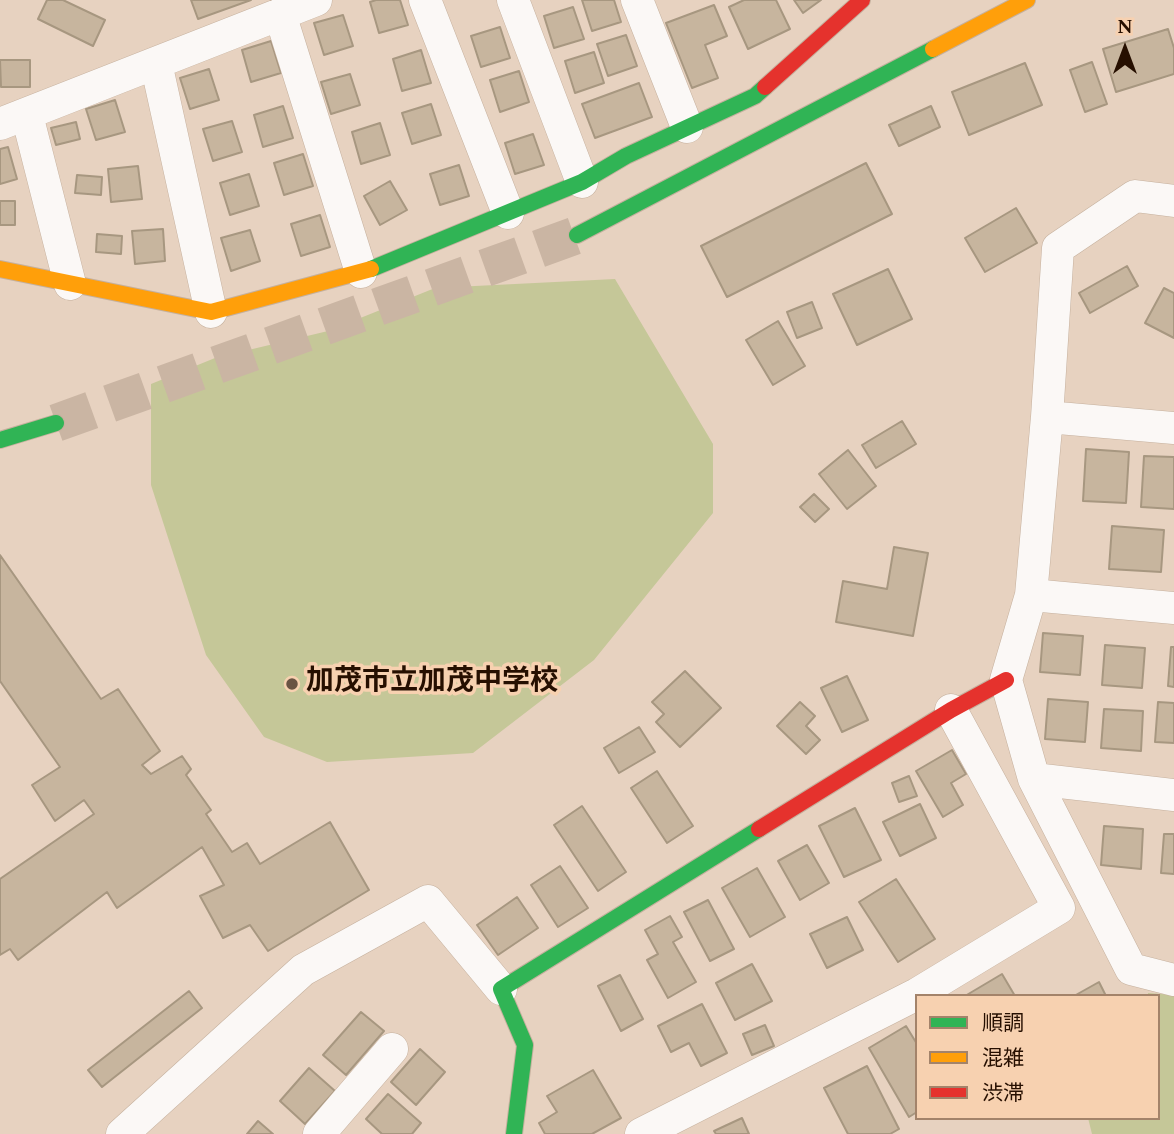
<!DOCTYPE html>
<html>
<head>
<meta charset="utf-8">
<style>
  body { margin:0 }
  #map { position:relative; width:1174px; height:1134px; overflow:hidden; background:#e7d2c0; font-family:Spectral,"Noto Sans JP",serif }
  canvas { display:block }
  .legend { position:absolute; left:915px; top:994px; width:245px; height:126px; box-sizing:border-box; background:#f7d1b0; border:2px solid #a3836a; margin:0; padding:9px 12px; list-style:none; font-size:21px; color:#260f00 }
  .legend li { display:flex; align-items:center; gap:14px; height:35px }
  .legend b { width:35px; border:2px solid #a3836a }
  .north { position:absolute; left:1090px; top:14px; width:70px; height:70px; -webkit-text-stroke:5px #f7d1b0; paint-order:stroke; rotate:0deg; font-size:19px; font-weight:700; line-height:28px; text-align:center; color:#260f00 }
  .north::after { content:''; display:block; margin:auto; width:24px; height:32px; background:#260f00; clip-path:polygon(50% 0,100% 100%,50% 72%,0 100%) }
</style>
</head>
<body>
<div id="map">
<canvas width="1174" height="1134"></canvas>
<ul class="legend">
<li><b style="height:9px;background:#30b455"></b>順調</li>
<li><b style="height:9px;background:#ff9f0a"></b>混雑</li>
<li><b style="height:9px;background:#e5322d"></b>渋滞</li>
</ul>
<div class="north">N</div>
</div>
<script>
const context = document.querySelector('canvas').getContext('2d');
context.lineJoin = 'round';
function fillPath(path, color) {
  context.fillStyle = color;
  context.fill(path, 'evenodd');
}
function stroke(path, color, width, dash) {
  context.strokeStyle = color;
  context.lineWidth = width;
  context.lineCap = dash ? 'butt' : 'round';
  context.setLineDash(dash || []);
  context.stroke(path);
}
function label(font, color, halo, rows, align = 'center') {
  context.font = font + ' Spectral,"Noto Sans JP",serif';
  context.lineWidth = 7;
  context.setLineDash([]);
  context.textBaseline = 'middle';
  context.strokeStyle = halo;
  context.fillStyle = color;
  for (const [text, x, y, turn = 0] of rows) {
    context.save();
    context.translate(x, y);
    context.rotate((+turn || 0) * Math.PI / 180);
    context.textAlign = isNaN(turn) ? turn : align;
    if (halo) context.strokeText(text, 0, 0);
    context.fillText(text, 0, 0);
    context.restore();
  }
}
const green = new Path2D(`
  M615,279L713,444V513L594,660L473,753L327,762L264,737L206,655L151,485V384L215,358L328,331L435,288Z
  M1148,993L1174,995V1134H1092L1088,1118H1158V996H1148Z`);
const building = new Path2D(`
  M47,0H63L105,20L93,46L38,19Z
  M191,0H251L198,19Z
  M376,0H400L408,25L379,33L370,2Z
  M582,0H614L621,22L592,31Z
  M744,0H776L790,29L748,49L729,7Z
  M794,0H821L803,13Z
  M714,5L727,36L705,45L718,78L692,88L666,23Z
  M573,7L584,39L554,48L544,16Z
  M343,15L353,46L324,55L314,23Z
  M500,27L510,58L481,67L471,36Z
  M1168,29L1174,48V74L1116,92L1103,49Z
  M626,35L637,66L608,76L597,44Z
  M271,41L281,73L251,82L242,50Z
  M421,50L431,83L402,91L393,59Z
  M594,52L604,83L575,93L565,61Z
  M0,60H30V87H1Z
  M1092,62L1107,104L1085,112L1070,70Z
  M1025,63L1042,105L969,135L952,92Z
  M209,69L219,100L190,109L180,78Z
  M519,71L529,102L500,112L490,80Z
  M350,74L360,105L331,114L321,82Z
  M639,83L652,117L595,138L582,104Z
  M115,100L125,132L96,140L86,109Z
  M431,104L441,135L412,144L402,113Z
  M283,106L293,138L263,147L254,115Z
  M931,106L940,127L899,146L889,125Z
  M232,121L242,152L213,161L203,129Z
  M76,122L80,139L56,145L51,128Z
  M380,123L390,155L361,164L352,132Z
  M533,134L544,165L515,174L505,143Z
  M8,147L17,179L0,184V149Z
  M303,154L313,186L284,195L274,163Z
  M866,163L892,214L727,297L701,246Z
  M459,165L469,196L440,205L430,174Z
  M138,166L142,199L111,202L108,169Z
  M249,174L259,206L230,215L220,183Z
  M77,175L102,177L101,195L75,193Z
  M390,181L407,210L380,225L364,196Z
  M0,201H15V225H0Z
  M1016,208L1037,243L985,272L965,238Z
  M320,215L330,247L301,256L291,224Z
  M163,229L165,261L135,264L132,231Z
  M250,230L260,261L231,271L221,238Z
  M97,234L122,236L121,254L96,252Z
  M1127,266L1138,286L1090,313L1079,293Z
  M888,269L912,319L857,345L833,294Z
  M1164,288L1174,293V338L1145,323Z
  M812,302L822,328L797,338L787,312Z
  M778,321L805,366L773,385L746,340Z
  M902,421L916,444L876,468L862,445Z
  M1086,449L1129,452L1126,503L1083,501Z
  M848,450L876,486L847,509L819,474Z
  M1144,456L1174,457V509L1141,507Z
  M814,494L829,509L815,522L800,507Z
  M1112,526L1164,530L1161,572L1109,569Z
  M894,547L928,553L913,636L836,622L843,581L887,589Z
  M0,555L101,699L118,689L160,751L142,765L151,774L182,756L191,769L186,775L211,810L206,814L232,852L247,843L260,864L330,822L369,890L268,951L250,925L223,938L200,896L224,885L202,847L117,908L107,892L18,960L10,949L0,955V879L94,814L84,800L55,821L32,785L60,767L0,681Z
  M1043,633L1083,636L1080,675L1040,672Z
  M1105,645L1145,648L1142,688L1102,685Z
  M1171,647H1174V687L1168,686Z
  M685,671L721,708L680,747L656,722L664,714L652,702Z
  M847,676L868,720L842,732L821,688Z
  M1048,699L1088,702L1085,742L1045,739Z
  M800,702L815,716L806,726L820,740L806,754L777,726Z
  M1158,702L1174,703V743L1155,742Z
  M1104,709L1143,711L1141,751L1101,748Z
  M639,727L655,752L619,773L604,748Z
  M952,750L966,774L951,783L963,805L943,817L916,771Z
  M657,771L693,826L667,843L631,788Z
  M909,776L917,796L899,802L892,783Z
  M920,804L936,838L900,856L883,822Z
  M582,806L626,872L598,891L554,825Z
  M855,808L881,860L844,877L819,826Z
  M1104,826L1143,829L1141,869L1101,865Z
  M1164,834H1174V874L1161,873Z
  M807,845L829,883L800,900L778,861Z
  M560,866L588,908L558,927L531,885Z
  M757,868L785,917L750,937L722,888Z
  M896,879L935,939L898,962L859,902Z
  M517,897L538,928L498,955L477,925Z
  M708,900L734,949L710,961L684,912Z
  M670,916L682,937L673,942L696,982L668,998L647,960L658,954L645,930Z
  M847,917L863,950L827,968L810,934Z
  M752,964L772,1001L735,1020L716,983Z
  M1002,974L1015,996H965Z
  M620,975L643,1019L621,1031L598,986Z
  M1099,982L1106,996H1074Z
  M189,991L202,1008L102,1087L88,1070Z
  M702,1004L727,1053L701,1066L689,1043L671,1052L658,1026Z
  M361,1012L384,1031L346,1075L323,1055Z
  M765,1025L774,1046L752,1055L743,1034Z
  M906,1026L917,1044V1112L909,1117L869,1048Z
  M420,1049L445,1072L416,1105L391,1082Z
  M867,1066L899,1129L890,1134H848L824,1088Z
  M309,1068L335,1091L305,1124L280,1101Z
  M593,1070L621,1118L592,1134H545L539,1123L557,1112L547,1096Z
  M388,1094L421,1123L412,1134H382L366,1119Z
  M742,1118L749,1134H716L714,1131Z
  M258,1121L273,1134H247Z`);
const secondaryTunnel = new Path2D(`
  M56,423L577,235`);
const street = new Path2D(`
  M425,0L508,213
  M513,0L582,182
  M637,0L687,127
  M280,14L361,272
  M156,63L211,312
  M27,115L70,284
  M0,124L316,0
  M1047,417L1058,248L1135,196L1174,201
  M1174,428L1047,417L1031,595L1006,680L1034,779L1174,795
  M1031,595L1174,608
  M1034,779L1131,969L1174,980
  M122,1134L303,970L428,901L501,989
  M319,1134L392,1049
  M641,1134L917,994L1059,908L951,710`);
const fast = new Path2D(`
  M577,235L933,49
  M371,269L582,182L626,156L755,96L765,87
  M0,440L56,423
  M514,1134L525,1045L501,989L759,829`);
const slow = new Path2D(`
  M933,49L1027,0
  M0,269L211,312L371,269`);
const jam = new Path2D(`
  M765,87L862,0
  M759,829L951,710L1006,680`);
const markers = [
  [292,684,7,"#6a5343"]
];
const poiNames = [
  ["加茂市立加茂中学校",306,684]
];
fillPath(green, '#c5c798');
fillPath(building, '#c7b59e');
stroke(building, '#a79780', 2);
stroke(secondaryTunnel, '#cab5a3', 38, [38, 19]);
stroke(street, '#c5b09d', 33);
stroke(fast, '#c5b09d', 18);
stroke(slow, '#c5b09d', 18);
stroke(jam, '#c5b09d', 18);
stroke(street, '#fbf8f6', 32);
stroke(fast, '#30b455', 16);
stroke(slow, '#ff9f0a', 16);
stroke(jam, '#e5322d', 16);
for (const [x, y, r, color] of markers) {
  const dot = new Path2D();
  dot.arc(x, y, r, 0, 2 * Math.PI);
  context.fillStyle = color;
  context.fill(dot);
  stroke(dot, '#f7d1b0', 2.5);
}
label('bold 28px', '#260f00', '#f7d1b0', poiNames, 'left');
</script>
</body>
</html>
